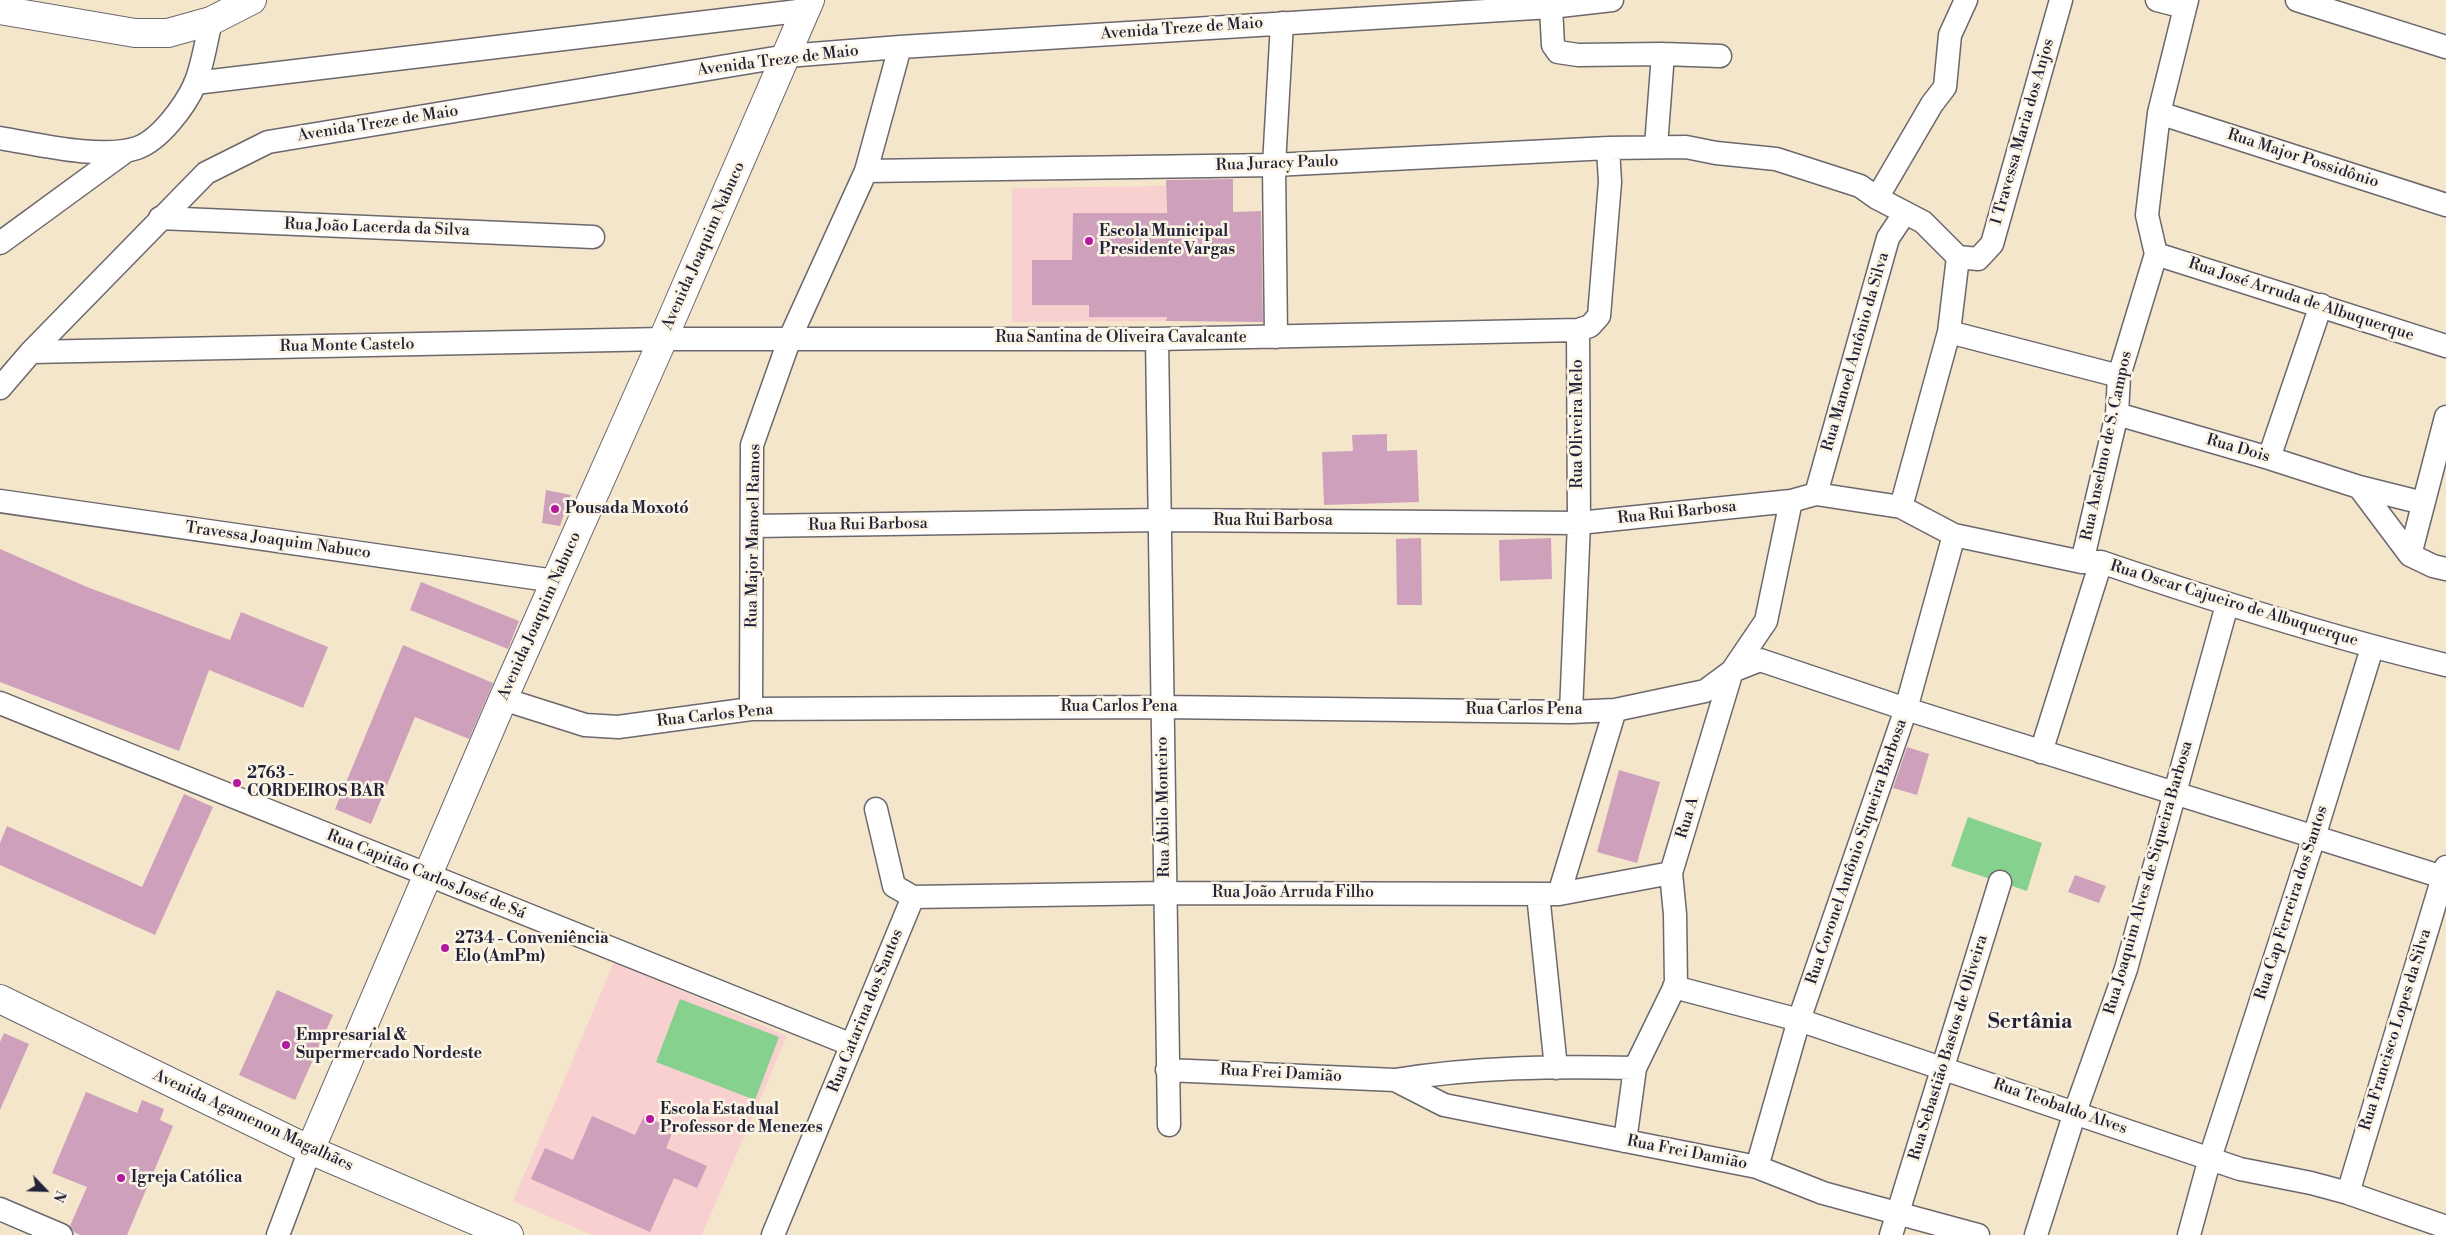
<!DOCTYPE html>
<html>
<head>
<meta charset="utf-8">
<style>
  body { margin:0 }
  #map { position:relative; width:2446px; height:1235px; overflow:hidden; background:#f4e6ca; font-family:"Libre Bodoni",serif }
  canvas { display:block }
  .north { position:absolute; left:20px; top:1165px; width:50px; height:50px; -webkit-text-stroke:4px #fcf5e5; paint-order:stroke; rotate:114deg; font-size:14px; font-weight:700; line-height:20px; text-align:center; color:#22223b }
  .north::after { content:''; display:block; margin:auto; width:18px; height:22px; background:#22223b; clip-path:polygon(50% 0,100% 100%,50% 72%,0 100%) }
</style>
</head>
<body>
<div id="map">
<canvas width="2446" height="1235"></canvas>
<div class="north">N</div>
</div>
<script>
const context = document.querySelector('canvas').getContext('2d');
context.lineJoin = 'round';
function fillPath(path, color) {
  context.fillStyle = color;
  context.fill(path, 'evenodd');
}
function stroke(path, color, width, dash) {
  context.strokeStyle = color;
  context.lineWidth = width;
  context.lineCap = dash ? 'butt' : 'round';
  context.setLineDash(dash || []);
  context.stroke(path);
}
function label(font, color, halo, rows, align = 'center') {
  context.font = font + ' "Libre Bodoni",serif';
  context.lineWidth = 5;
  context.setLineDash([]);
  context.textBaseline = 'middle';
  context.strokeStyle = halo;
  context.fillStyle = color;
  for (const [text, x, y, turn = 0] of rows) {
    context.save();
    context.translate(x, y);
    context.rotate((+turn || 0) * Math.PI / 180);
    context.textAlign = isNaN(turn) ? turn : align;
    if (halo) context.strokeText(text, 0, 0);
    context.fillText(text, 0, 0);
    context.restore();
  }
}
const built = new Path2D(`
  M1166,186V321L1012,322V188Z
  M614,962L787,1036L702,1235H592L513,1201Z`);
const green = new Path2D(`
  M1968,817L2042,843L2027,891L1951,866Z
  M680,999L779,1037L755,1100L656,1062Z`);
const building = new Path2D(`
  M1233,179V212L1261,211L1263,322L1166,321L1167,317H1089V305H1032V260H1072L1073,213H1167L1166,180Z
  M1387,434V451L1417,450L1419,502L1324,505L1322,452L1353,451L1352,435Z
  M546,490L571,495L560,526L542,523Z
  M1421,538L1422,605H1397L1396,539Z
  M1551,538L1552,579L1500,581L1499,540Z
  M0,549L87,587L230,640L241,612L328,647L303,708L209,670L179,751L0,682Z
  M421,582L519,621L508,649L410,610Z
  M403,645L493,683L469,739L415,717L371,824L335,809Z
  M1907,747L1929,754L1917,795L1893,788Z
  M1619,770L1660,782L1637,863L1597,852Z
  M184,794L213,807L155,935L0,865V843L7,826L142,887Z
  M2075,875L2106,886L2099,903L2068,892Z
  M277,990L333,1015L295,1100L239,1075Z
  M4,1033L29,1044L0,1110V1042Z
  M86,1092L137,1113L142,1100L164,1109L160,1120L173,1126L127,1235H80L74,1232L70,1226L87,1187L52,1173Z
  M592,1116L635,1135L644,1116L674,1129L666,1148L707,1166L697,1188L674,1178L650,1232L531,1179L545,1148L573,1160Z`);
const minor = new Path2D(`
  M2157,0L2184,7
  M2297,0L2446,47
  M1551,7L1553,45L1558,52L1578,55L1663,54L1720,56
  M195,83L806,10
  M2159,113L2446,205
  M0,138C37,144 101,160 137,148C160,140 185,106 195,84C203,65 206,41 211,21
  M1656,146L1663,54
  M866,171L1274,165L1608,148L1686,147L1716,153L1776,159L1860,186L1877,198L1923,222L1958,257L1978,259L1992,244L2061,0
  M1877,198L1932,104L1945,87L1950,35L1966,0
  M160,218L593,237
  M0,243L126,151
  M2156,254L2446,346
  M1949,332L2119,376
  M1276,337L1274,165L1282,23
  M1157,339L1169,1125
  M31,352L663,339H1157L1578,330L1590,326L1599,316L1610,182L1608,148
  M0,388L31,352L206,173L268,142L787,56L900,47L1551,7L1612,0
  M2117,414L2269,458L2359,487L2423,503
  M2269,458L2321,305
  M2359,487L2410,555L2433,566L2446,569
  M1816,494L1888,238L1904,214
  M0,501L555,581
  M1901,507L1949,332L1958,257
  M753,526L1160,520L1579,523L1791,501L1816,494L1901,507L1954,535L2082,562H2101C2215,601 2329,637 2446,665
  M2410,555L2446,417
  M2082,562L2117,414L2119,376L2156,254L2147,215L2159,113L2187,0
  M503,699L585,725L618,727L751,709L1162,707L1571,712L1615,710L1705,691L1732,671L1760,660L1906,709L2446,878
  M0,703L852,1045
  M751,709L752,445L790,338L866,171L900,47
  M1571,712L1579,523L1578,330
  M2041,752L2101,562
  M876,809L894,886L913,897
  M1538,894L1556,1068
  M1559,894L1615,710
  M913,897L1165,893L1559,894L1671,873
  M1674,987L1799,1020L2240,1169L2311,1183L2348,1193L2446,1227
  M1167,1070L1395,1080L1444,1105L1757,1167L1823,1193L1978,1235
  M1395,1080C1474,1067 1555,1066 1635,1068
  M1625,1141L1635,1068L1676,984L1675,914L1671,873L1732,671L1766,621L1791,501
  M1757,1167L1799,1020L1906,709L1954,535
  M2348,1193L2446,867
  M0,1209L61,1235
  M278,1235L310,1150
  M773,1235L913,897
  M1891,1235L2000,882
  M2036,1235L2075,1112L2126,969L2227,605
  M2189,1235L2210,1158L2314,837L2372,648`);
const major = new Path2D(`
  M0,10L135,33H168L211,21L252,0
  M0,999L310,1150L509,1235
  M310,1150L503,699L663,339L810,0`);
const markers = [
  [1089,241,5,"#b5179e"],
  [555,509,5,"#b5179e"],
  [237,783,5,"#b5179e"],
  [445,948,5,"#b5179e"],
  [286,1045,5,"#b5179e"],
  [650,1119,5,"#b5179e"],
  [121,1178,5,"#b5179e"]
];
const streetNames = [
  ["Avenida Treze de Maio",1182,29,-4],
  ["Avenida Treze de Maio",778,61,-7],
  ["Avenida Treze de Maio",378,124,-9],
  ["1 Travessa Maria dos Anjos",2023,132,-74],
  ["Rua Major Possidônio",2303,159,18],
  ["Rua Juracy Paulo",1277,164,-2],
  ["Rua João Lacerda da Silva",377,228,2],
  ["Avenida Joaquim Nabuco",704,246,-66],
  ["Rua José Arruda de Albuquerque",2301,300,18],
  ["Rua Santina de Oliveira Cavalcante",1121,338],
  ["Rua Monte Castelo",347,346,-1],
  ["Rua Manoel Antônio da Silva",1856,352,-74],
  ["Rua Oliveira Melo",1578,424,-90],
  ["Rua Anselmo de S. Campos",2107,446,-78],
  ["Rua Dois",2238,449,16],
  ["Rua Rui Barbosa",1677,513,-6],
  ["Rua Rui Barbosa",1273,521],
  ["Rua Rui Barbosa",868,525,-1],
  ["Rua Major Manoel Ramos",754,536,-89],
  ["Travessa Joaquim Nabuco",278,541,8],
  ["Rua Oscar Cajueiro de Albuquerque",2234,604,17],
  ["Avenida Joaquim Nabuco",540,616,-66],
  ["Rua Carlos Pena",1119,707],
  ["Rua Carlos Pena",1524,710],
  ["Rua Carlos Pena",715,716,-6],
  ["Rua Ábilo Monteiro",1164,807,-91],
  ["Rua A",1688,818,-73],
  ["Rua Coronel Antônio Siqueira Barbosa",1857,852,-71],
  ["Rua Capitão Carlos José de Sá",426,875,22],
  ["Rua Joaquim Alves de Siqueira Barbosa",2149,878,-74],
  ["Rua João Arruda Filho",1293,893],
  ["Rua Cap Ferreira dos Santos",2292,903,-72],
  ["Rua Catarina dos Santos",866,1011,-68],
  ["Rua Francisco Lopes da Silva",2396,1030,-73],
  ["Rua Sebastião Bastos de Oliveira",1949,1048,-73],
  ["Rua Frei Damião",1281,1074,3],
  ["Rua Teobaldo Alves",2060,1107,19],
  ["Avenida Agamenon Magalhães",253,1121,25],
  ["Rua Frei Damião",1687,1153,11]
];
const poiNames = [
  ["Escola Municipal",1099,232],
  ["Presidente Vargas",1099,250],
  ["Pousada Moxotó",565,509],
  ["2763 -",247,774],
  ["CORDEIROS BAR",247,792],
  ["2734 - Conveniência",455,939],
  ["Elo (AmPm)",455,957],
  ["Empresarial &",296,1036],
  ["Supermercado Nordeste",296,1054],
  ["Escola Estadual",660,1110],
  ["Professor de Menezes",660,1128],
  ["Igreja Católica",131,1178]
];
const districtNames = [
  ["Sertânia",2030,1023]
];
fillPath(built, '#f7d0cf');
fillPath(green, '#87d18e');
fillPath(building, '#cea0bb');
stroke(minor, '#6c676d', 25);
stroke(major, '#6c676d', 30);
stroke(minor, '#fff', 22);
stroke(major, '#fff', 28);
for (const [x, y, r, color] of markers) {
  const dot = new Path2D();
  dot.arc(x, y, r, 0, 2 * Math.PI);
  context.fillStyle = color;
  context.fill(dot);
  stroke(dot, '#fcf5e5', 2);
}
label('16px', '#22223b', '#fcf5e5', streetNames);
label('bold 16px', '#22223b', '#fcf5e5', poiNames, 'left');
label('bold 21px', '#22223b', '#fcf5e5', districtNames);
</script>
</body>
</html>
